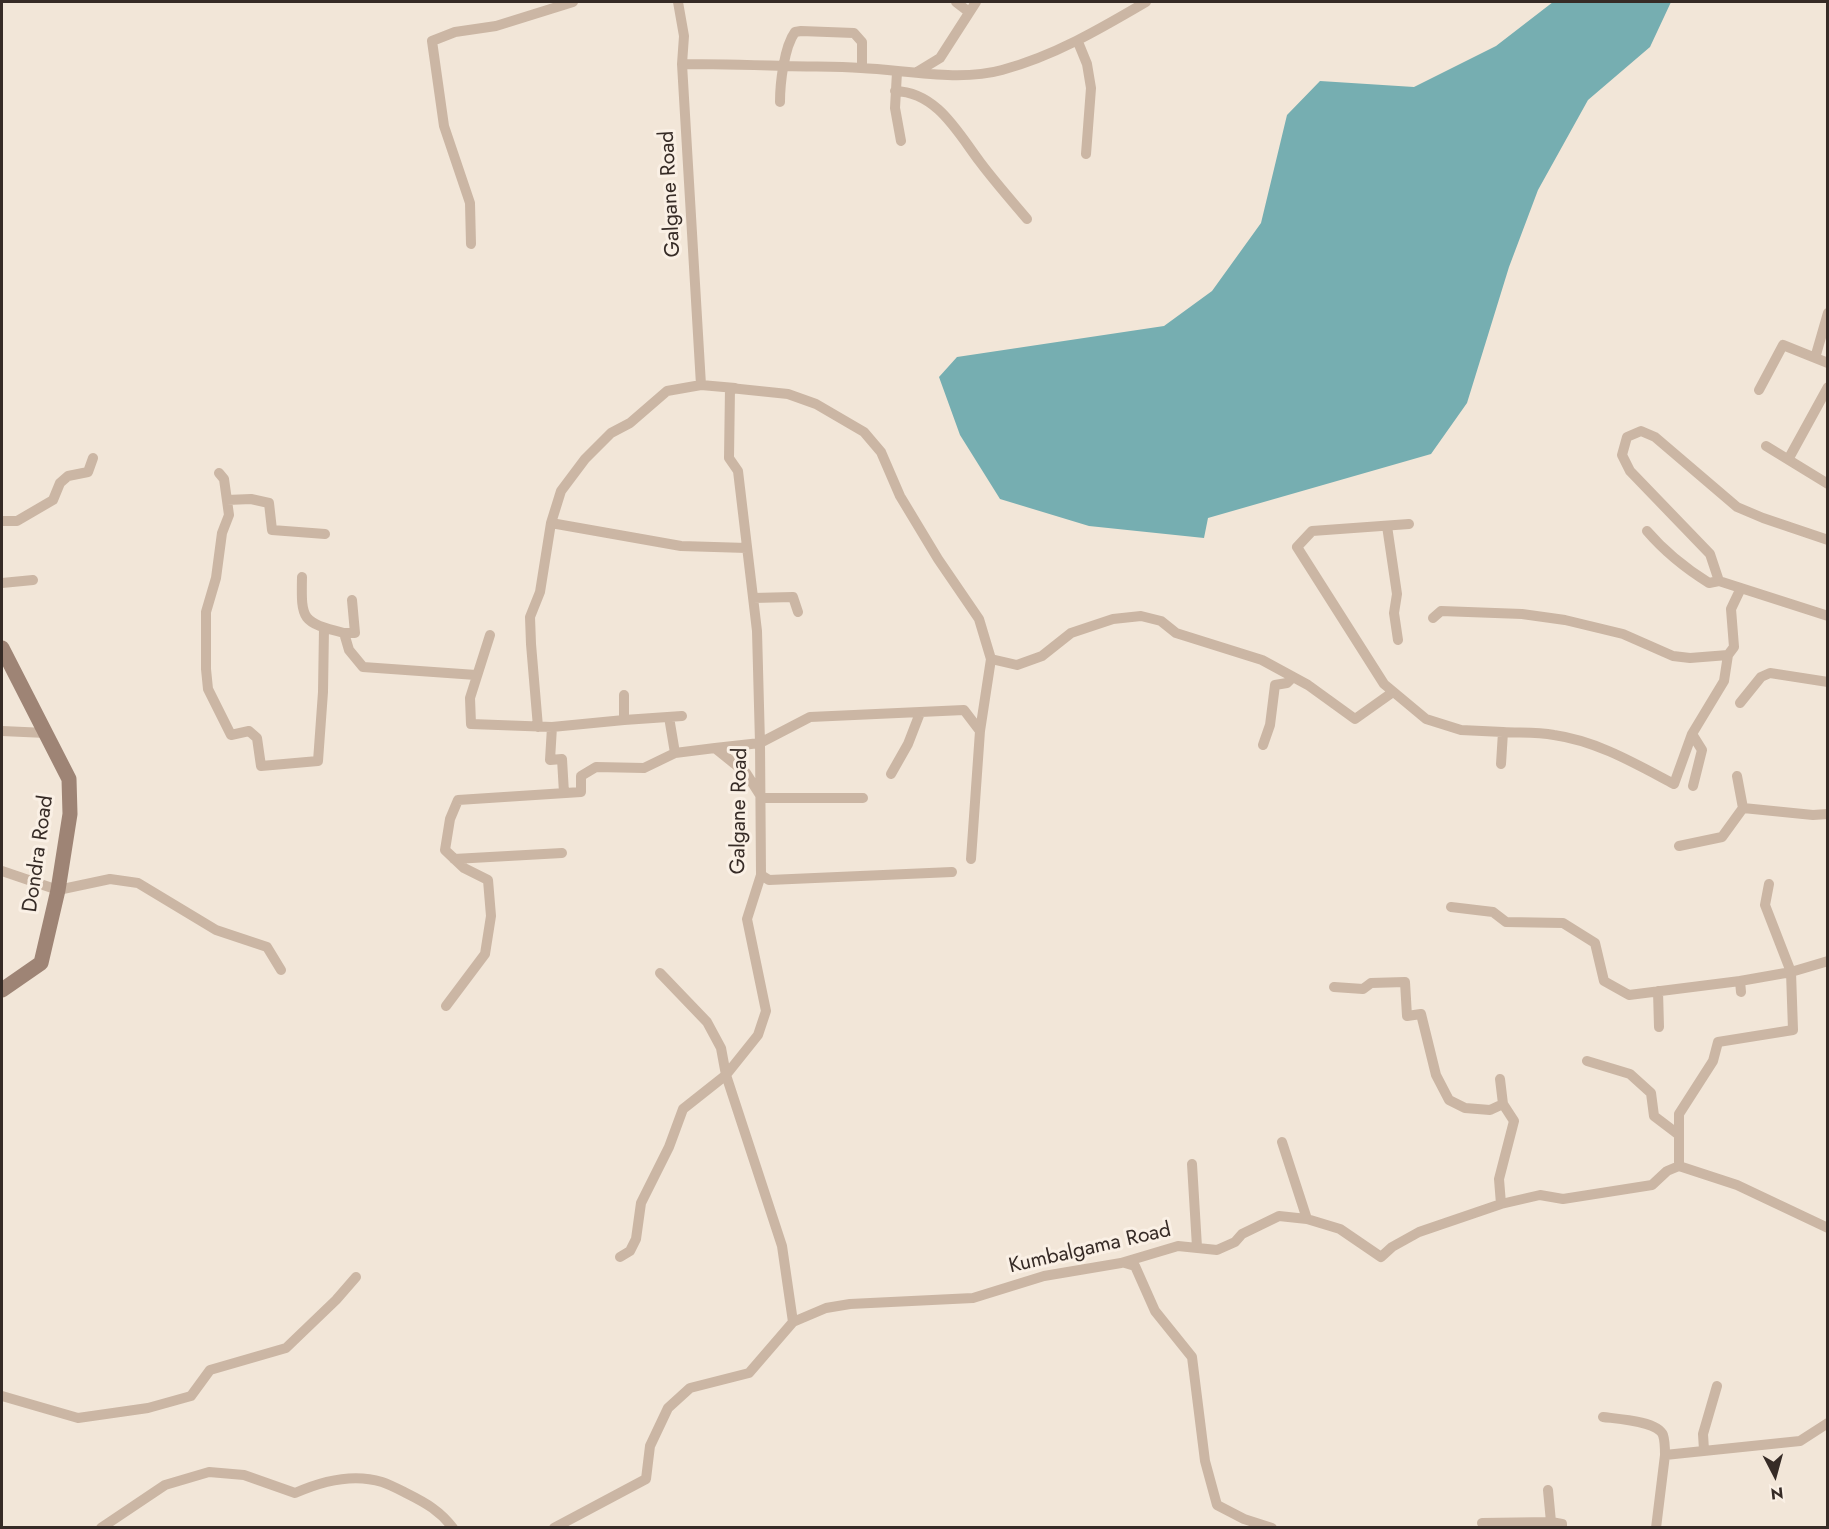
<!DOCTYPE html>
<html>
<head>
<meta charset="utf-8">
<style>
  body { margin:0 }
  #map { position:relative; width:1829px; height:1529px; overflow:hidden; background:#f2e6d8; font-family:Jost,sans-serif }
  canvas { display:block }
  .frame { position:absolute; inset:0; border:3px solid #362b26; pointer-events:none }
  .north { position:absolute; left:1745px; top:1445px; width:60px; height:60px; -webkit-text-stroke:4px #faf0e5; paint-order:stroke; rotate:174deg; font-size:16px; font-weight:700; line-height:24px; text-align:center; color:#362b26 }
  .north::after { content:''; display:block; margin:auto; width:21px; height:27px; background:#362b26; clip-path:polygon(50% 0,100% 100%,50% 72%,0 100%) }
</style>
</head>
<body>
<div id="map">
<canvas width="1829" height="1529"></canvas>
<div class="frame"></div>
<div class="north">N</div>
</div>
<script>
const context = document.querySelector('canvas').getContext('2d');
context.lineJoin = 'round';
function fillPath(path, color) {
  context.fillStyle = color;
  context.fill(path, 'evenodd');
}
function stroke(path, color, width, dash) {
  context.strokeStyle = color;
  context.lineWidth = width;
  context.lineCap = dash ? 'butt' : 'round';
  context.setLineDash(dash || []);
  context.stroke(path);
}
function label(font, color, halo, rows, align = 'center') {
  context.font = font + ' Jost,sans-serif';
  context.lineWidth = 6;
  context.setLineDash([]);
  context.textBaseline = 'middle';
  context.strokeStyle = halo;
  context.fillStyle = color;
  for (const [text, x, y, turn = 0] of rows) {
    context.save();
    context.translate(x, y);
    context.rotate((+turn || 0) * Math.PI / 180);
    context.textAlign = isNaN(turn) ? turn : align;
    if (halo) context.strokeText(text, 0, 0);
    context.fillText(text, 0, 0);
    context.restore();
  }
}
const water = new Path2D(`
  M1553,2H1671L1650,47L1588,100L1538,190L1509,267L1467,403L1431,454L1208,518L1204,538L1089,526L1000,499L960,435L939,377L957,357L1164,326L1212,291L1261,223L1287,115L1320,81L1414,87L1496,46Z`);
const street = new Path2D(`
  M678,2L684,36L682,64L701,385
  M956,2L969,12
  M1078,42L1087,64L1091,88L1086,154
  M682,64C717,64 752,65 787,66C812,67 836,66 861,68C905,70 959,82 1002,70C1054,56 1100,29 1146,2
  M897,72L895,108L901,141
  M917,72L940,58L976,2
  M895,91C937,92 958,133 980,162C995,182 1011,200 1027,219
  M780,102C780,84 784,47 795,32L801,31L854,33L862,42V68
  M471,244L470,203L444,126L432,41L455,32L496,26L573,2
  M1815,358L1828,313
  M1759,390L1783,345L1828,363
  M1766,446L1828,484
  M1789,458L1828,387
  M219,473L224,479L229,515L222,533L216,578L206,612V669L208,689L231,735L249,731L257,738L261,766L318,761L323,692L324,628
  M227,500L251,499L269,503L272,530L325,534
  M2,521H17L53,500L60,483L68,476L88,472L93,458
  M551,523L681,546L747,548
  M1409,524L1312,531L1297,547L1384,684L1426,719L1461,730L1503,732
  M1387,526L1397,594L1394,613L1398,640
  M1647,531C1665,552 1685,568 1709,583L1719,581L1710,554L1630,471L1622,455L1627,437L1641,431L1655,437L1737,507L1763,518L1828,540
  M302,577C301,621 302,622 344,633L349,650L363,667L476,675
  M1719,581L1828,616
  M2,583L33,580
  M753,598L793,597L798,612
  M1433,618L1441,611L1522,614L1565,620L1623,634L1673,656L1690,658L1728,655L1734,647L1731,609L1741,588
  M344,633H355L352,600
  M490,635L470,698L471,724L552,727L550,760L562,759L564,793
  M1740,703L1761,677L1770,673L1828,682
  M669,717L675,753
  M624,720L682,716
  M538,727L531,644L530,617L540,592L551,523L561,491L585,459L611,433L630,423L667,391L701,385L735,388
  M552,727L624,720V695
  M2,731L46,733
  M980,731L991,659
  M1692,734L1702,750L1693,786
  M1263,745L1270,725L1275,685L1287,683L1293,677
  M715,748L760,743L810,717L964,710L980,731L971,859
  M1501,764L1503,732C1520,733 1537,732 1554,735C1597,741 1636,764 1674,784L1692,734L1724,681L1728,655
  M891,774L908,744L920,713
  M1737,776L1743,808
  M1679,846L1722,837L1743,808L1813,815L1828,814
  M454,859L562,853
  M2,871L58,890L110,879L138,883L216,930L267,947L281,970
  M761,875L769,880L952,872
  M1769,884L1765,905L1791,972L1828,961
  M1451,907L1493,912L1506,922L1563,923L1595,943L1604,981L1629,995L1740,981
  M1334,987L1363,989L1371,983L1405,982L1407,1016L1421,1014L1436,1075L1449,1100L1465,1108L1490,1110L1503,1104
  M1658,991L1659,1027
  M446,1006L485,954L491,916L488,880L464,868L445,850L450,819L458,800L581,792V776L596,767L644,768L675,753L715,748L746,773L762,798H863
  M1587,1061L1630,1074L1651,1093L1654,1116L1679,1135
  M1500,1079L1503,1104L1514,1121L1499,1179L1501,1204
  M1282,1142L1307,1219
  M1192,1164L1197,1247
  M1679,1166V1114L1713,1061L1718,1042L1793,1030L1791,972L1740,981L1741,992
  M620,1257L630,1251L636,1239L641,1203L669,1147L683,1109L726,1075L721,1048L707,1022L660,973
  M1125,1263L1135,1266L1155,1311L1192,1357L1205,1461L1217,1505L1244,1519L1272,1528
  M793,1322L782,1246L726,1075L758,1035L766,1011L747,919L761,875L760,743L757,631L738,471L729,458L730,388L788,394L816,404L864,432L881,452L900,496L938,559L979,619L991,659L1017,665L1042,656L1071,633L1113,619L1141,616L1161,621L1176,633L1262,660L1308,685L1355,719L1393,692
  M2,1396L78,1418L148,1408L191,1396L210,1370L286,1348L336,1300L356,1277
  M1603,1417C1618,1419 1657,1421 1663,1435C1665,1441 1665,1449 1665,1455
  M1704,1450L1703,1434L1717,1386
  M1548,1490L1551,1522L1562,1524V1528
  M1482,1523L1551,1522
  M101,1528L165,1485L209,1472L244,1475L295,1493C322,1481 353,1473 382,1482C391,1485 400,1490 408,1494C426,1503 440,1511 453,1528
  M554,1528L646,1479L650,1446L668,1408L690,1388L749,1373L793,1322L826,1308L850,1304L973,1298L1044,1276L1121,1263L1178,1246L1217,1250L1235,1242L1242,1234L1279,1216L1307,1219L1340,1229L1381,1257L1392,1247L1419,1232L1501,1204L1540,1195L1563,1199L1652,1185L1667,1171L1679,1166L1737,1185L1828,1228
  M1656,1528L1665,1455L1800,1441L1828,1423`);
const secondary = new Path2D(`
  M2,648L69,779L70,814L58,890L41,963L2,990`);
const streetNames = [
  ["Galgane Road",671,194,-93],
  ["Galgane Road",740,811,-89],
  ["Dondra Road",39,854,-82],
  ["Kumbalgama Road",1090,1249,-13]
];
fillPath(water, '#76aeb1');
stroke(street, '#cbb6a4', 10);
stroke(secondary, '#9e8475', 15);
label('21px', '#362b26', '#faf0e5', streetNames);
</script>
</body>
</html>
